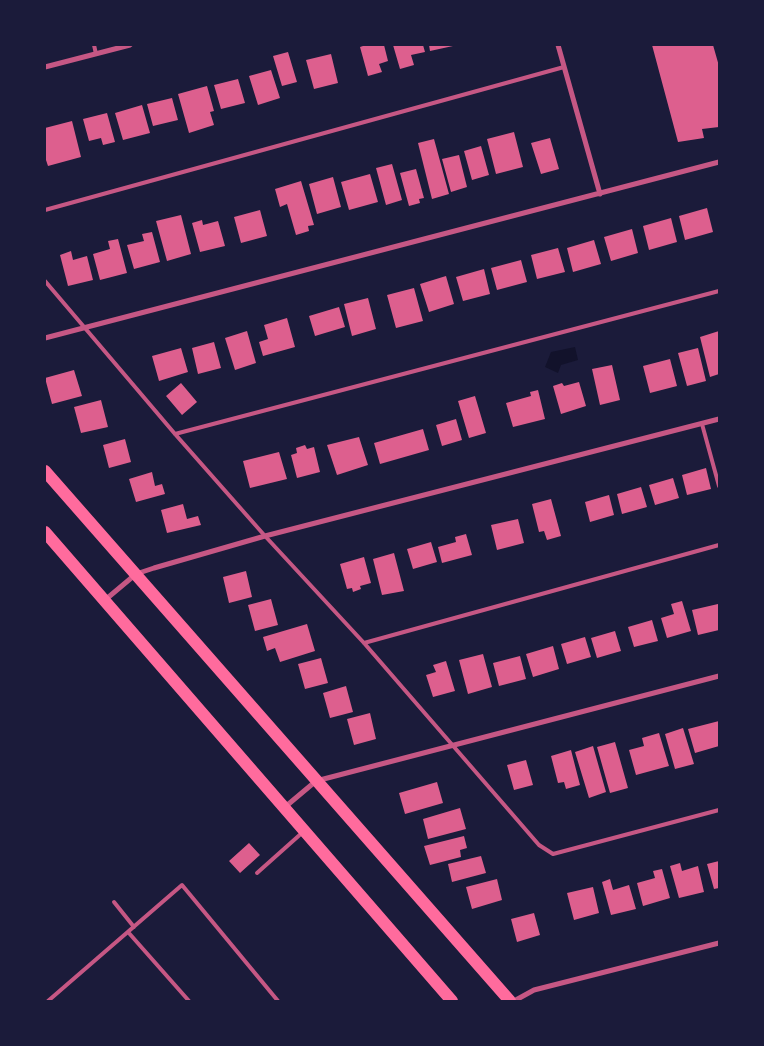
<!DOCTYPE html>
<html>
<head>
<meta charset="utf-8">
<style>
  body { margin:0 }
  #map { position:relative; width:764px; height:1046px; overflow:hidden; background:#1b1b3a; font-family:"Varela Round",sans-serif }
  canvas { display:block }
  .frame { position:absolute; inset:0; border:46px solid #1b1b3a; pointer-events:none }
</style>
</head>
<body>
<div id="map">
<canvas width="764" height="1046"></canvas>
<div class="frame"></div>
</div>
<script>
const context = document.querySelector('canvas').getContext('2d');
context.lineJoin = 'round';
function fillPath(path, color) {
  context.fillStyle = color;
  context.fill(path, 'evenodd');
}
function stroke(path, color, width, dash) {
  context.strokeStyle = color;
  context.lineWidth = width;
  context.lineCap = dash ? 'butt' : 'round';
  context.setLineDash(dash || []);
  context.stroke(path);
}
const water = new Path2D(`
  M575,347L578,360L561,365L558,373L545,367L551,352Z`);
const building = new Path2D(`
  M366,45H384L388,61L379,64L382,72L368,76L360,47Z
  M393,45H423L425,52L411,55L414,65L400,69Z
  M429,45H453V46L430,51Z
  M652,45H713L719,66V127L702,129L704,138L678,142Z
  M288,52L297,82L282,86L273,56Z
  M331,54L338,83L314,89L306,60Z
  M271,70L280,98L258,105L249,76Z
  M238,79L245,103L221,109L214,85Z
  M207,86L214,111L210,112L214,125L189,133L178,94Z
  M172,98L178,120L153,126L147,104Z
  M142,105L150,133L123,140L115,113Z
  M107,113L115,142L103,145L101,138L89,141L83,119Z
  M72,121L81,157L48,166L45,157V128Z
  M514,132L523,167L496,174L487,139Z
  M550,138L559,169L541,174L531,143Z
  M434,139L449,194L432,199L418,143Z
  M481,146L489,175L472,180L464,151Z
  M459,155L467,187L451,192L442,159Z
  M392,164L402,200L386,205L376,168Z
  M416,169L424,198L419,199L420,203L409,206L400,173Z
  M370,174L378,202L349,210L341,182Z
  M333,177L341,207L317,214L309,184Z
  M301,181L314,225L308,226L309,231L296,235L287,204L280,207L275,189Z
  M707,208L713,232L685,240L679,216Z
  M260,210L267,236L241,243L234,217Z
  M181,215L191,254L167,261L156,221Z
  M671,218L677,242L649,250L643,226Z
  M202,220L203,225L218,221L225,246L200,252L192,223Z
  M632,229L638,253L611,261L604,237Z
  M152,232L160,262L134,269L127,245L144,241L142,234Z
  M118,239L127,273L100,280L93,254L110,249L108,241Z
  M594,240L601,264L573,272L567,248Z
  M558,248L565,272L537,279L531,255Z
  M71,251L73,260L87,256L93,280L68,286L60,255Z
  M521,260L527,282L497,290L491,268Z
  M484,269L490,294L463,301L456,277Z
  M446,276L454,304L429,312L420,284Z
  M414,288L423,321L396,328L387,295Z
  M368,298L376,329L352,336L344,304Z
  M339,307L345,327L315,336L309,316Z
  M287,318L295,347L263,356L259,342L268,339L264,325Z
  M247,331L256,363L235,370L225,338Z
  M719,331V374L710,377L700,337Z
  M214,342L221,368L198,374L192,348Z
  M181,348L188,372L159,381L152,356Z
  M698,348L706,381L687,386L678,353Z
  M670,359L677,386L650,393L643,366Z
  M612,365L620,400L600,405L592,369Z
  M74,370L82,396L52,404L45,378Z
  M579,382L586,406L561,414L553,386L562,383L564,386Z
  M181,383L197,402L182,415L166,396Z
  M538,390L545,419L513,427L506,403L531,396L530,392Z
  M475,396L486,433L469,438L458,401Z
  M101,400L108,427L81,433L74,407Z
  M456,419L462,440L442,446L436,425Z
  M423,429L429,450L380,464L374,443Z
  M359,437L368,465L337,475L327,445Z
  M125,439L131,462L109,468L103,445Z
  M305,445L307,449L314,447L320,472L297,478L291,455L297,453L296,448Z
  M279,452L287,479L250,488L243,461Z
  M706,468L711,489L687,495L682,475Z
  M152,472L155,486L162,484L165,494L136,502L129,479Z
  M673,478L679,498L655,505L649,485Z
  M641,487L647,507L622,514L617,494Z
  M609,495L614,515L590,522L585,502Z
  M551,499L561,536L547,540L544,531L539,532L532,504Z
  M183,504L187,519L198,516L201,525L167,533L161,510Z
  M518,519L524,543L497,550L491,525Z
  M466,534L472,555L442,563L438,547L456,542L455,537Z
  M431,542L437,562L413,569L407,549Z
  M394,553L404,591L382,595L373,559Z
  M364,557L371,583L360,586L361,589L353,592L352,588L347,589L340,564Z
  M246,571L252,597L229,603L223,577Z
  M271,599L278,625L255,631L248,605Z
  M682,601L691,631L667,638L661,618L674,614L671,604Z
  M718,604L719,630L698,635L692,610Z
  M652,620L658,641L634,647L628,627Z
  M307,624L315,651L280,662L275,648L267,651L263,637Z
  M615,631L621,651L597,658L591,638Z
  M585,637L591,657L567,664L561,644Z
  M553,646L559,669L533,677L526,654Z
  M483,654L492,687L468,694L459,660Z
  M520,656L526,679L499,686L493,663Z
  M321,658L328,683L305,689L298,664Z
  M446,661L455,691L433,697L426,675L436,672L433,665Z
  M346,686L353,712L330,718L323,693Z
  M370,713L376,739L354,745L347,719Z
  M719,721V746L695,753L688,729Z
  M683,728L694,764L675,769L665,734Z
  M659,733L669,766L636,775L629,750L644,746L642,738Z
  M615,742L628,788L610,793L597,747Z
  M593,746L606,792L589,798L575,752Z
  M571,750L580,785L566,789L564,782L558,783L551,756Z
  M526,760L533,785L514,790L507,765Z
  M437,782L443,803L405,814L399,793Z
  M460,808L466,829L428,839L423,819Z
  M464,836L467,848L460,850L461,857L430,865L424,846Z
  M249,843L260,855L240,873L229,861Z
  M481,856L486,873L452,882L448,864Z
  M719,861V888L714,889L707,864Z
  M680,863L682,871L698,866L704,892L679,898L670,866Z
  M662,869L670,898L643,906L637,883L655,878L653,871Z
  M497,879L502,900L472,909L466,887Z
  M610,879L613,890L629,885L636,909L611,915L602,882Z
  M593,887L599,913L574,920L567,893Z
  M534,913L540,935L517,942L511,919Z`);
const service = new Path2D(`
  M94,45L96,54
  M45,210L564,67
  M45,281L175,434L265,536L364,643L539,845L553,854L719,810
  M702,424L719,486
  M175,434L719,291
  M364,643L719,545
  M257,873L303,832
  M114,902L134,927
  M128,932L189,1001
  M48,1001L182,885L278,1001`);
const minor = new Path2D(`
  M558,45L600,194
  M45,67L130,45
  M45,338L719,162
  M105,600L136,574L154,568L265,536L719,419
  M285,807L316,781L719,676
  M514,1001L534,990L719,943`);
const primary = new Path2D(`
  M45,471L510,1001
  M45,532L452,1001`);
fillPath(water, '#12122b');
fillPath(building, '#dd5f8e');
stroke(service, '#c65784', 4);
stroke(minor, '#c65784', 5);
stroke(primary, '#ff6b9d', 12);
</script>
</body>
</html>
